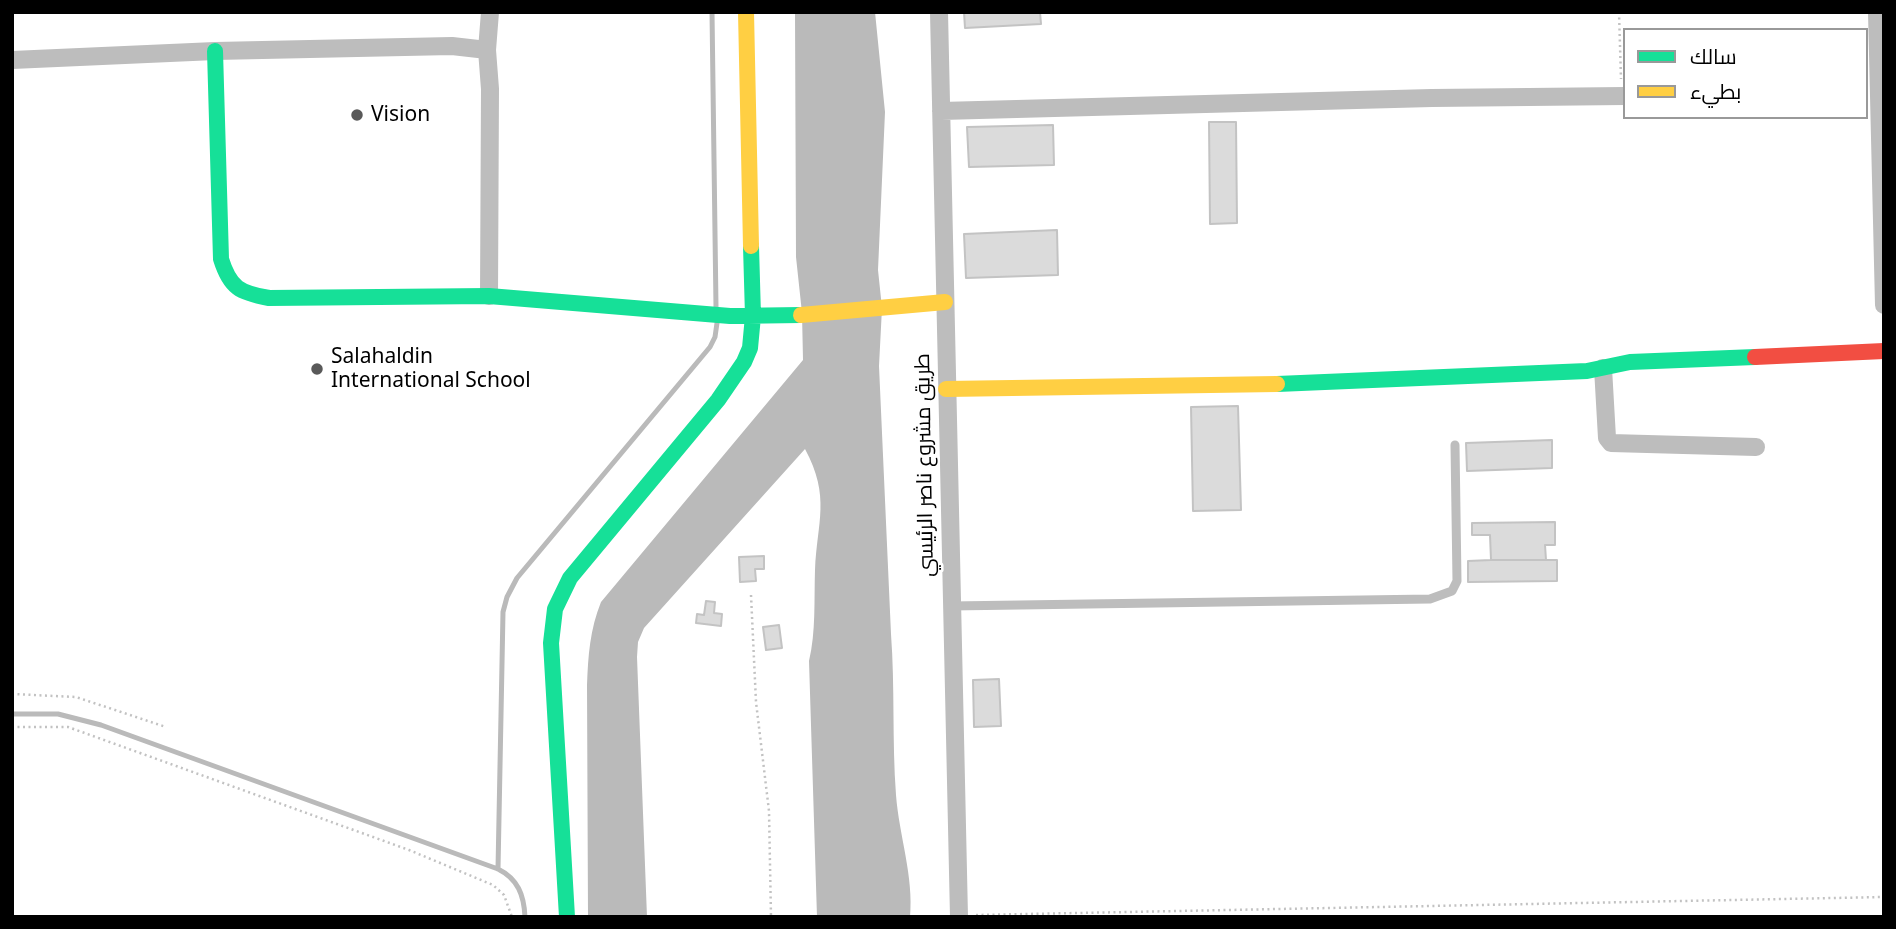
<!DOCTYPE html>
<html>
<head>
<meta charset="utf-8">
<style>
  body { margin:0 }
  #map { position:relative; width:1896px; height:929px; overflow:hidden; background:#fff; font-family:"Noto Sans",Cairo,sans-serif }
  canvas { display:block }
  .frame { position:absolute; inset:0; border:14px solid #000; pointer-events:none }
  .legend { position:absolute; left:1623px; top:28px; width:245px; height:91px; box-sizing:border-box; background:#fff; border:2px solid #999; margin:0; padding:9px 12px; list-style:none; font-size:21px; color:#000 }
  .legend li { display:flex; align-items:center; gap:14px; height:35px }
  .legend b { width:35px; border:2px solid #999 }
</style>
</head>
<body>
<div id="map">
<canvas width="1896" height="929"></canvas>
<div class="frame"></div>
<ul class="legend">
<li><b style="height:9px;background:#16e098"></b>سالك</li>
<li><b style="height:9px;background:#ffcf43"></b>بطيء</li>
</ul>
</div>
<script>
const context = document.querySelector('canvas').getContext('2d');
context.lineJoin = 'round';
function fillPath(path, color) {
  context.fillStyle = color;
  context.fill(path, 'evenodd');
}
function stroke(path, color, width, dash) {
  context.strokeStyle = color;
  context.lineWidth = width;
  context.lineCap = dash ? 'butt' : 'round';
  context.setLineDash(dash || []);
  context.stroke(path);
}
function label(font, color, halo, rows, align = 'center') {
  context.font = font + ' "Noto Sans",Cairo,sans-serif';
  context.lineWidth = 5;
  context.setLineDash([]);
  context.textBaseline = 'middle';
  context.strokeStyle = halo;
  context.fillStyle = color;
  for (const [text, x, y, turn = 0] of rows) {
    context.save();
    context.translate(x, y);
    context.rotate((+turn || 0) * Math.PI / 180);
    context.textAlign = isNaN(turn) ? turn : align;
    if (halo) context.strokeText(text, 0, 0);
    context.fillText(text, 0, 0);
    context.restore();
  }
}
const water = new Path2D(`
  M795,12H875L885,112L878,270L882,308L879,366L891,634C895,687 892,741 896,795C899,835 914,877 910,917H817L809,661C816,632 814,600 815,570C817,522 831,497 805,449L644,628L638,642L637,657L647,917H588L587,685C588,656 590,629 601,602L803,360L802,313L796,257Z`);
const stream = new Path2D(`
  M712,12L716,307
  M12,714H58L101,725L498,869C518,879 524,895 525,917
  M498,869L503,612L507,597L517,578L710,347L715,337L717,323`);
const building = new Path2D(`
  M964,12H1040L1041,24L965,28Z
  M1209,122H1236L1237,223L1210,224Z
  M1053,125L1054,165L969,167L967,127Z
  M1057,230L1058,275L966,278L964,234Z
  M1238,406L1241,510L1193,511L1191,407Z
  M1552,440V468L1467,471L1466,443Z
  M1555,522V545H1545L1546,560H1491L1490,535H1472V523Z
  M764,556V569H755L756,581L740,582L739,557Z
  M1491,560H1557V581L1468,582V561Z
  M706,601L715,602L714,613L722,614L721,626L696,623L697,614L704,615Z
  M779,625L782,648L766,650L763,627Z
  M999,679L1001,726L974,727L973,680Z`);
const path = new Path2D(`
  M1619,12L1621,79
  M751,595L756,702L769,811L771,917
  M12,694L76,697L166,727
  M12,727H68L409,850L493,885L504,895L512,917
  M976,915L1884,897`);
const lane = new Path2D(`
  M951,606L1430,599L1452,591L1457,581L1455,445`);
const street = new Path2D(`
  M939,12L959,917
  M1877,12L1884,305
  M12,60L215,51L452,46L487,50
  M941,111L1432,98L1625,96
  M489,296L490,89L487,50L490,12
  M1603,368L1607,438L1611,443L1756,447`);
const fast = new Path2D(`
  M215,51L221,259C230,288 240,293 269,298L489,296L730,316L801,315
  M1277,384L1587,371L1630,362L1755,357
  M567,917L551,643L555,609L570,578L718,400L744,362L750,348L753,316L751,246`);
const slow = new Path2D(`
  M746,12L751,246
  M801,315L945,302
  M946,389L1277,384`);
const jam = new Path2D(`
  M1755,357L1884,351`);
const markers = [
  [357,115,7,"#595959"],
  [317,369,7,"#595959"]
];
const poiNames = [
  ["Vision",371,115],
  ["Salahaldin",331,357],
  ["International School",331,381]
];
const streetNames = [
  ["طريق مشروع ناصر الرئيسي",925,465,-91]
];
fillPath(water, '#bababa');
stroke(stream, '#bababa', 5);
fillPath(building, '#dbdbdb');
stroke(building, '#c3c3c3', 2);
stroke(path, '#c2c2c2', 2.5, [2, 3.5]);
stroke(lane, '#bdbdbd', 9);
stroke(street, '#bdbdbd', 18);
stroke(fast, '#16e098', 16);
stroke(slow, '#ffcf43', 16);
stroke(jam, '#f24e42', 16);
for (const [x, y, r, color] of markers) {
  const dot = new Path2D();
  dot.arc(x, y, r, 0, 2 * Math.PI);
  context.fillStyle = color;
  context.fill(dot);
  stroke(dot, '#fff', 2.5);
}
label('21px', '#000', '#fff', poiNames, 'left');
label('21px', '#000', '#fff', streetNames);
</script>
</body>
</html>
